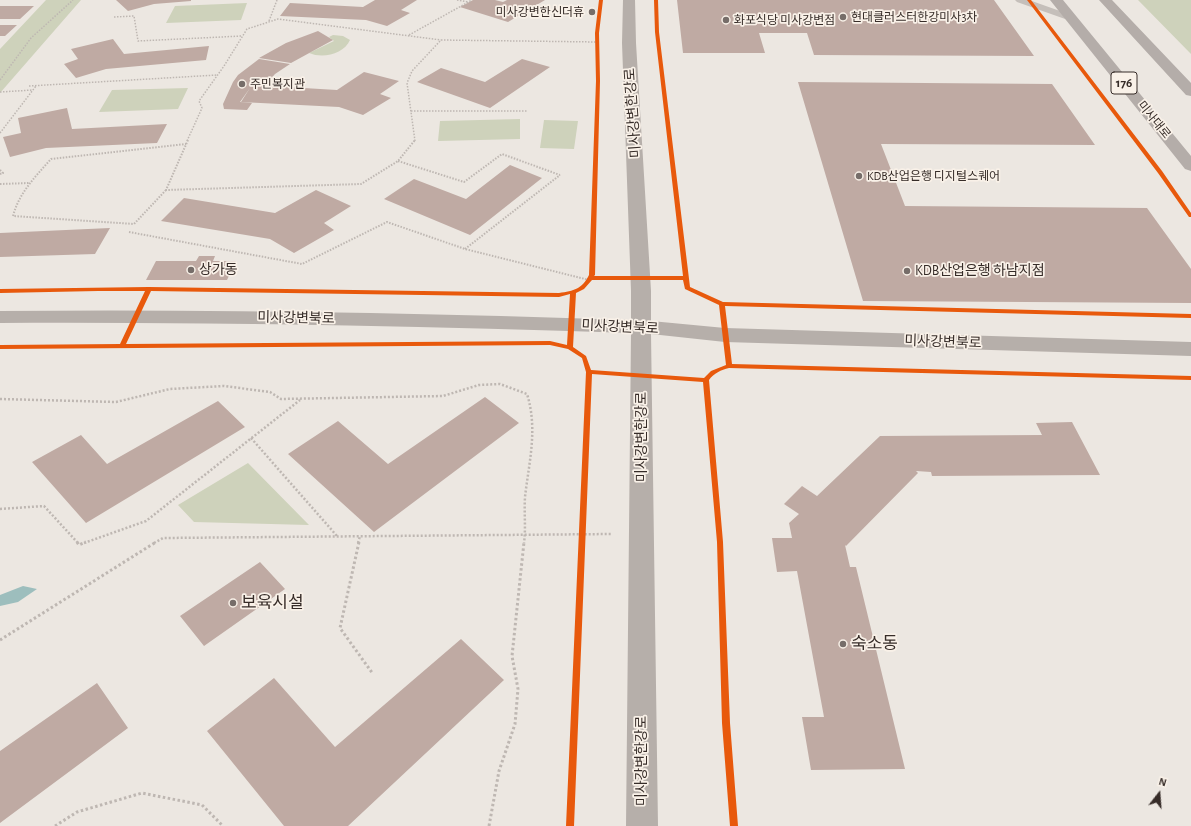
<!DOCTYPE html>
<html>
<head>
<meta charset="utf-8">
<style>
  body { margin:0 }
  #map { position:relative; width:1191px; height:826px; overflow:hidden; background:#ece7e1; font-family:"Alegreya Sans",sans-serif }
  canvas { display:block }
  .north { position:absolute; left:1139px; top:774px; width:40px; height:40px; -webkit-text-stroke:3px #f9f1e8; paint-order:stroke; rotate:17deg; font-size:11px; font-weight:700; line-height:16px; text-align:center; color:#362c28 }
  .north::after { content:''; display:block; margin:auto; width:14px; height:18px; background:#362c28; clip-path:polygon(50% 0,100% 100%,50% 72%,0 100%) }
</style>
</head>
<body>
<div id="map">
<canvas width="1191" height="826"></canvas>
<div class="north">N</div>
</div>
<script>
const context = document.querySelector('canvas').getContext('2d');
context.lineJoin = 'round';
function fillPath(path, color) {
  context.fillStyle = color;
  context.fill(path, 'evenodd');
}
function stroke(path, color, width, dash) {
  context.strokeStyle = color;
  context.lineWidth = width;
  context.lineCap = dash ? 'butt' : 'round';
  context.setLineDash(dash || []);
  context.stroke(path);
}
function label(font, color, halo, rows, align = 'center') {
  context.font = font + ' "Alegreya Sans","Noto Sans KR",sans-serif';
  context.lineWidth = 3.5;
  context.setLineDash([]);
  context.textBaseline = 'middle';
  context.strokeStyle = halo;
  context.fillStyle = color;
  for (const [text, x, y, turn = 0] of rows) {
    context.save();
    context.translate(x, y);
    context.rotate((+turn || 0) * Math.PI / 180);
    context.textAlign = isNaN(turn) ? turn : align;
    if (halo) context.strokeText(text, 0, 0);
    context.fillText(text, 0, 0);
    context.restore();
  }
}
const green = new Path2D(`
  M46,0H81L0,93V49Z
  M1138,0H1191V54Z
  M247,3L241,20L166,23L175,6Z
  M333,35L343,36L350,40C344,54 323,59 309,53L334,41L329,37Z
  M188,88L178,109L99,112L112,90Z
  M520,119V139L438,141L440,121Z
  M544,120L578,121L574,149L540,148Z
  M248,463L309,525L194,522L178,505Z`);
const water = new Path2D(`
  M23,586L37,589L18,602L0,606V595Z`);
const building = new Path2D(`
  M116,0H191V1L154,4L128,11Z
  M375,0H417L401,10L410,13L387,26L366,20L280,16L290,3L363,7Z
  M473,0H495L503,2L507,0H545L508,22L460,7Z
  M677,0H994L1034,56L814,55L807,33H759L765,53H683Z
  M0,6H34L20,19H0Z
  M0,25H17L5,36H0Z
  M318,31L333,40L291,63L259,58L286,43Z
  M113,39L124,54L209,46L206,60L106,69L76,78L64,64L78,59L71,49Z
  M259,59L290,64L275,74L265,85H253L337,90L364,72L399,81L380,94L391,98L363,115L339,107L241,102L250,88L240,102L252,103L247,110L224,109L223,104L233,82L238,75Z
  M522,59L550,67L490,108L417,82L441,68L485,82Z
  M798,82L1052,84L1095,145L881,144L905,206L1147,208L1191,269V303L863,301Z
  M67,108L72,129L167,124L157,143L46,148L10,157L3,137L21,133L18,118Z
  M510,165L542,178L470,235L384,199L414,179L466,199Z
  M316,190L351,206L324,223L334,230L294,253L270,239L161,221L184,198L275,213Z
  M110,228L95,254L0,257V233Z
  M199,256H215L213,261H236L227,280H146L156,261H196Z
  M485,397L519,423L374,532L288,454L338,421L388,464Z
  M218,401L245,427L86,523L32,462L81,435L107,464Z
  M1072,422L1100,475L932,476L931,472L916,471L918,473L846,546L845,545L850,567H856L905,769L811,770L802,717H824L797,571L777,572L772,538H792L789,523L799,514L784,504L802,486L817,496L880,436L1042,435L1036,423Z
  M260,562L285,589L204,646L180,616Z
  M461,639L504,680L348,826H284L207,731L274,678L335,747Z
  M97,683L128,728L0,823V751Z`);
const pathFar3 = new Path2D(`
  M457,0L468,2
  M114,17L134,16L138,41L242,36
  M269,21L277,0
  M409,35L472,0
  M441,40L597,42
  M0,80L31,38L73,0
  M29,86L217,75
  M0,92L33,90
  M411,111H527
  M0,133L36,86
  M187,141L202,108L199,101L224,66L247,29L278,19L441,40
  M415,141L407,83L412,71L441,40`);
const pathFar2 = new Path2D(`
  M188,140L166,190L361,184L398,161L415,140
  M398,161L464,182L502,154L560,175
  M0,170L3,173L0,174
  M0,184L29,183
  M166,190L134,224L13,216C19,193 35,177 51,159L186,144
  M129,232L302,264L387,222L465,249L589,280
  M465,249L560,175`);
const pathFar1 = new Path2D(`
  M0,399L116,402L170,389L224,386L270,392L281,399L443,396L479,385L500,384L527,394C538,429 529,462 525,497C524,513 526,528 524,543
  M251,438L337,536
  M0,509L44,506L78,543
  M84,543L146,521L300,400
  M154,543L163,538L612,534
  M358,543L360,536`);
const path = new Path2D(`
  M77,542L79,545L86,542
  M359,542L340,628L373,674
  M0,640L156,542
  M55,826L77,812L142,793L202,805L223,826
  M489,826L499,771L515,724L518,689L512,656L524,542`);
const lane = new Path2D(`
  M1015,0H1029L1074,16L1076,18L1074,20H1068L1017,2Z`);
const secondary = new Path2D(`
  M623,0H635L636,43L651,291V321L725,328L1191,342V356L725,342L651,334L658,826H626L631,333C421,326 210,322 0,323V311C210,309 421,313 631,320V291L622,43Z`);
const primary = new Path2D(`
  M1050,0H1063L1191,156V171L1185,169Z
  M1099,0H1112L1191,83V96L1186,95Z`);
const cycleway = new Path2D(`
  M599,0H603L599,33L600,81L595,275L594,276H683L655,32L654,0H658L659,32L690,287L723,302L1191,314V318L725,306L732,364L1191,376V380L729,368C721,370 714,373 709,380L723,542L730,723L738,826H730L722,723L717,542L703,382L592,374L574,826H566L586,372L582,358L568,349L550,345L0,349V345L120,344L145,291H98L0,293V289L149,287L559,293C574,291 582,289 589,275L596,81L595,33ZM592,280H683L685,289L719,305L726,365L711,371L704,378L591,370L586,356L573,347L576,293L584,289ZM151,291L559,297L570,294L567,345L550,341L126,344Z
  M1027,0H1031L1162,171L1191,213V217H1189L1158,173Z`);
const markers = [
  [592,12,4,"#766d69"],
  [843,17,4,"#766d69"],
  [726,20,4,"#766d69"],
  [242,84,4,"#766d69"],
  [859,176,4,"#766d69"],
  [191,270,4,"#766d69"],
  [907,271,4,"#766d69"],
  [233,603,4,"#766d69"],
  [843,644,4,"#766d69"]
];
const farPoinames = [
  ["미사강변한신더휴",584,12,"right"],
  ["현대클러스터한강미사3차",851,17],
  ["화포식당 미사강변점",734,20],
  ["주민복지관",250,84],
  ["KDB산업은행 디지털스퀘어",867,176]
];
const farStreetnames = [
  ["미사대로",1154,120,51]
];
const shields = [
  [1124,83,26]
];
const shieldNames = [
  ["176",1124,83]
];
const streetNames = [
  ["미사강변한강로",633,113,-94],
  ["미사강변북로",296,318,1],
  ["미사강변북로",620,327,3],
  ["미사강변북로",943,342,2],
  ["미사강변한강로",642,437,-90],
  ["미사강변한강로",642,761,-90]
];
const poiNames = [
  ["상가동",199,270],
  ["KDB산업은행 하남지점",915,271]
];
const nearPoinames = [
  ["보육시설",241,603],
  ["숙소동",851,644]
];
fillPath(green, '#ced2bb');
fillPath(water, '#9dbebd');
fillPath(building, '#bfaaa3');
stroke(pathFar3, '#beb7b2', 1.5, [1.5, 1.5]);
stroke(pathFar2, '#beb7b2', 2, [1.5, 1.5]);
stroke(pathFar1, '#beb7b2', 2.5, [2, 2]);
stroke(path, '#beb7b2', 3, [2.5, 2.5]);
fillPath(lane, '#c5bfba');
fillPath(secondary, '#b6afaa');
fillPath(primary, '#b4ada9');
fillPath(cycleway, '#e8590c');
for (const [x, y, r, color] of markers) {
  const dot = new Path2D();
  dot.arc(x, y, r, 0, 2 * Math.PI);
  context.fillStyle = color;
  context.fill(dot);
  stroke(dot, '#f9f1e8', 1.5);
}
label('12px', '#362c28', '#f9f1e8', farPoinames, 'left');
label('12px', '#362c28', '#f9f1e8', farStreetnames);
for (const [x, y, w] of shields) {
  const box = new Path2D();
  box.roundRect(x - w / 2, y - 11, w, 22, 3);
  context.fillStyle = '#f9f1e8';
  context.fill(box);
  stroke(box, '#362c28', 1);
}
label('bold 13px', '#362c28', null, shieldNames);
label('14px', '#362c28', '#f9f1e8', streetNames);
label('14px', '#362c28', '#f9f1e8', poiNames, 'left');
label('17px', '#362c28', '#f9f1e8', nearPoinames, 'left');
</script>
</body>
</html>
